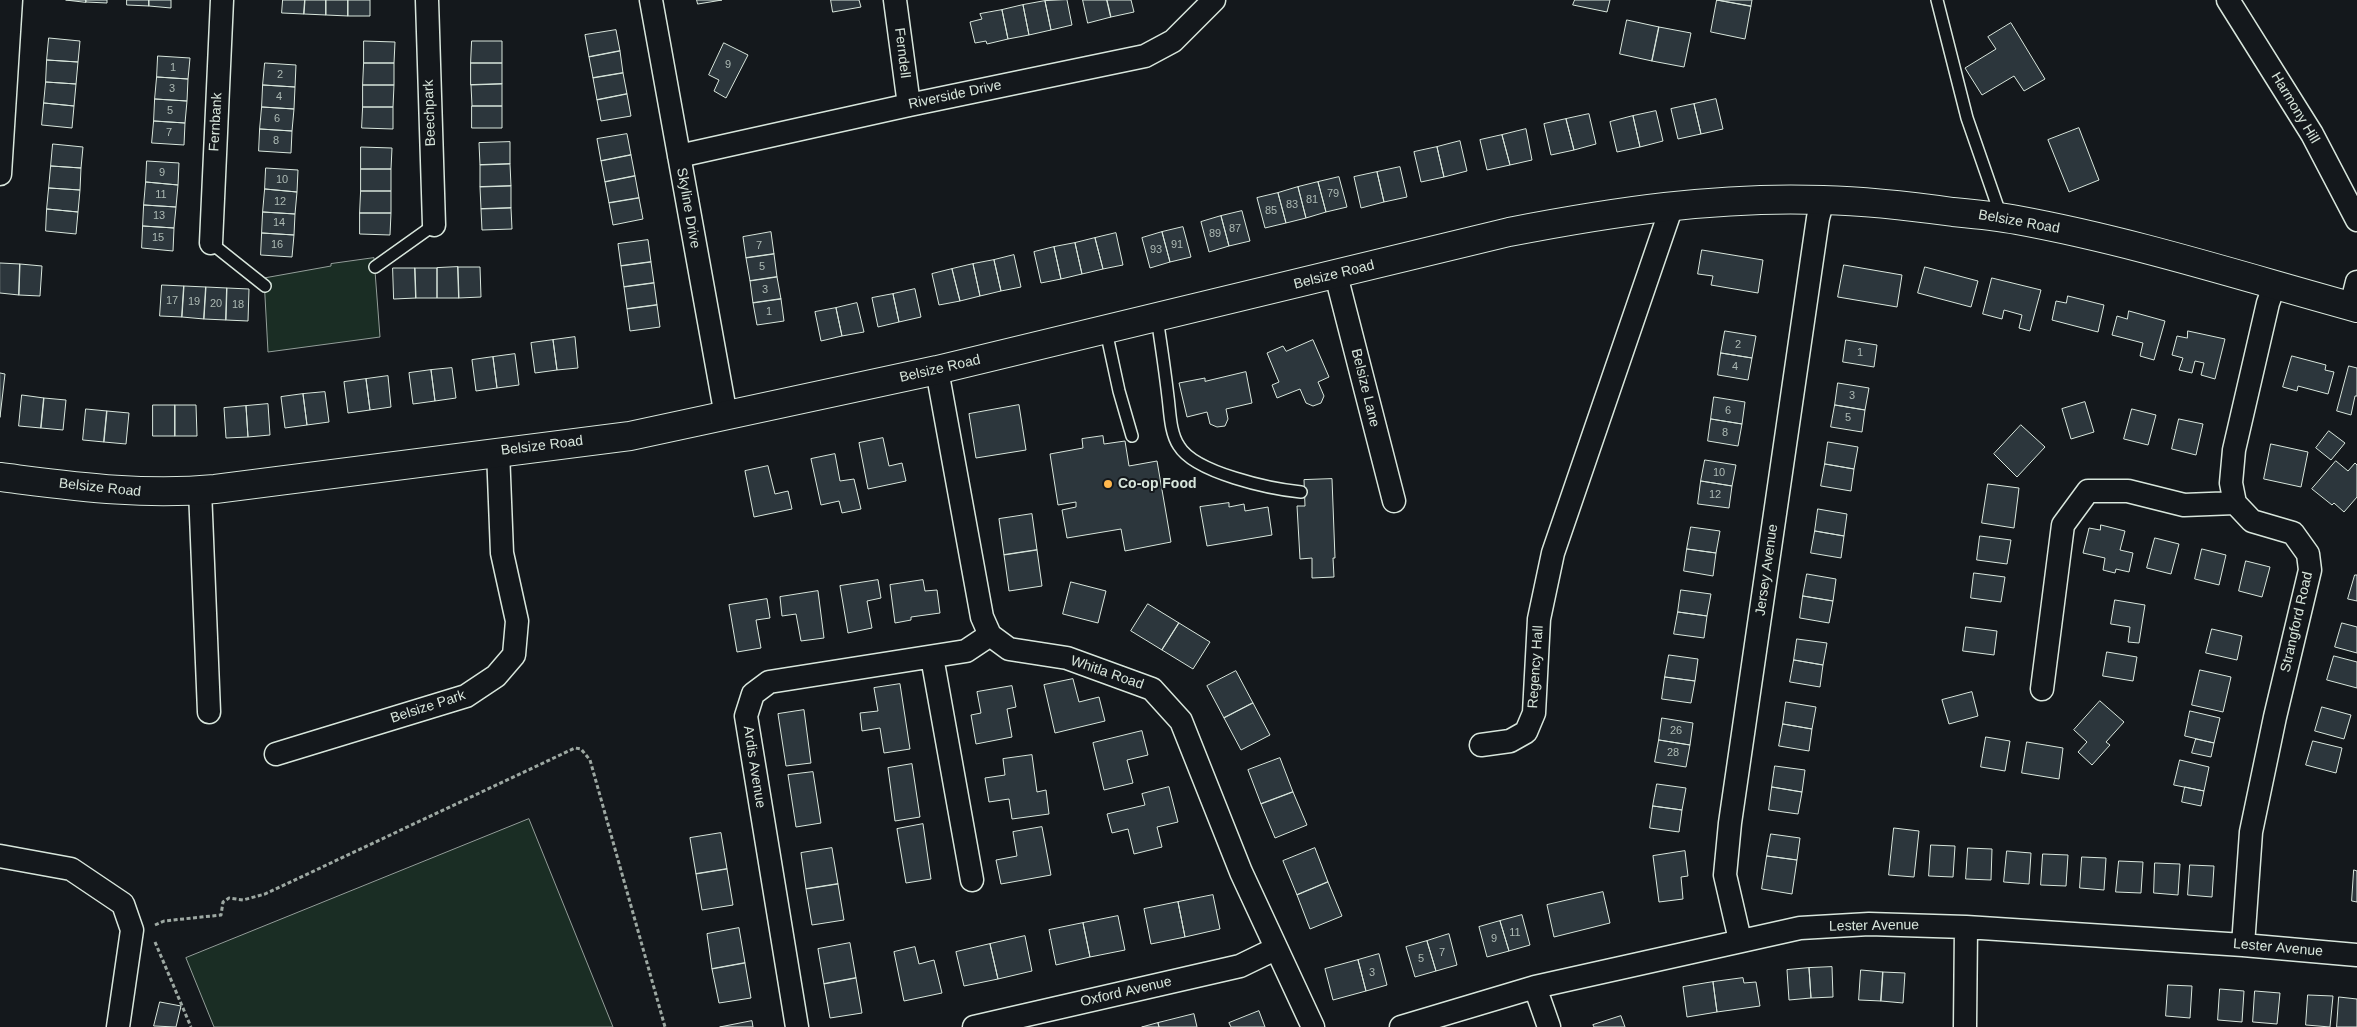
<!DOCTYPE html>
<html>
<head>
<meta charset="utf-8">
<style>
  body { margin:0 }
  canvas { display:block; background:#14181c }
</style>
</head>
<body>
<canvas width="2357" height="1027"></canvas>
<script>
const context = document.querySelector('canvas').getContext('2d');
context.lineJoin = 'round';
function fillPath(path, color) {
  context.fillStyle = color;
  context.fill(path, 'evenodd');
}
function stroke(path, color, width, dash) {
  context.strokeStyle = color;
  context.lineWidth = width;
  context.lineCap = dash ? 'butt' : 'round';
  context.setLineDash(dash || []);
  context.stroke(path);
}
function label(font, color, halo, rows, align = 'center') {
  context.font = font + ' Arial,sans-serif';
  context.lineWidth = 4;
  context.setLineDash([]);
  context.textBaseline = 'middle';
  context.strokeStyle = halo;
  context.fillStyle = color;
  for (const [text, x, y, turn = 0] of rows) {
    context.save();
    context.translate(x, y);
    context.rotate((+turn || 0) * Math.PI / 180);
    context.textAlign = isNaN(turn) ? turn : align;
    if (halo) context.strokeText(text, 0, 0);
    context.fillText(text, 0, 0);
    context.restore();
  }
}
const green = new Path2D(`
  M374,258L380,337L268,352L264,278L331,266V264Z
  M529,819L613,1027H214L186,958Z`);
const building = new Path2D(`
  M66,0H86V2Z
  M86,0H107V3L86,2Z
  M127,0H149V6L127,5Z
  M149,0H171V8L149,6Z
  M283,0H305L304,14L282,13Z
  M305,0H326V15L304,14Z
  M326,0H348V16L326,15Z
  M348,0H370V16H348Z
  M697,0H722L698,4Z
  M831,0H859L861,7L833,12Z
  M1067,0L1072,25L1051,30L1045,1Z
  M1083,0H1107L1111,17L1088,23Z
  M1107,0H1131L1134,12L1111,17Z
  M1575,0H1610L1607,12L1573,5Z
  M1717,0H1752L1751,6Z
  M1717,0L1751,6L1745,39L1711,32Z
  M1045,1L1051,30L1029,35L1023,5Z
  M1023,5L1029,35L1008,39L1002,10Z
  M1002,10L1008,39L987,44L986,41L975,43L970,22L982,19L980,14Z
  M1627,20L1659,27L1652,61L1620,54Z
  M2011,23L2045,79L2024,91L2014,76L1982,95L1965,68L1996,49L1988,37Z
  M1659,27L1691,33L1684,67L1652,61Z
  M616,30L620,51L589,57L585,35Z
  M49,38L80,41L78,62L47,60Z
  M364,41L395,42L394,63H364Z
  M472,41H502V63H471Z
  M724,43L748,55L726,98L714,91L719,80L709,75Z
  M620,51L623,73L593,78L589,57Z
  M158,56L190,58L188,79L157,77Z
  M47,60L78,62L76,84L46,82Z
  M265,63L296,65L295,87L263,85Z
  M364,63H394V85H363Z
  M471,63H502V84L471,85Z
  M623,73L627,94L597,100L593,78Z
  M157,77L188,79L187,101L155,99Z
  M46,82L76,84L74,106L44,103Z
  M502,84V106H472L471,85Z
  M263,85L295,87L294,109L262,107Z
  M363,85H394L393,107H363Z
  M627,94L631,116L601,121L597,100Z
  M155,99L187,101L185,123L154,121Z
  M1716,99L1723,129L1701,134L1694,104Z
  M44,103L74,106L72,128L42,125Z
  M1694,104L1701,134L1678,139L1671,109Z
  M472,106H502V128H472Z
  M262,107L294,109L292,131L260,129Z
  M363,107H393V129L362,128Z
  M1656,111L1663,141L1640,147L1633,116Z
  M1589,114L1596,144L1574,150L1566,119Z
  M1633,116L1640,147L1617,152L1610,122Z
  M1566,119L1574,150L1551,155L1544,124Z
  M154,121L185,123L184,145L152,143Z
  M2079,128L2099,180L2069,192L2048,140Z
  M260,129L292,131L291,153L259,151Z
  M1526,129L1532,160L1510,165L1502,135Z
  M627,134L631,155L601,161L597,139Z
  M1502,135L1510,165L1487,170L1480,140Z
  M1460,141L1467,171L1444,177L1437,147Z
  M510,142V164L480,165L479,143Z
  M53,144L83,147L81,168L51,166Z
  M361,147L392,148L391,169H361Z
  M1437,147L1444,177L1421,182L1414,152Z
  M631,155L635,176L605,182L601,161Z
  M147,161L179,163L178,185L146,182Z
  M510,164L511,186L480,187V165Z
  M51,166L81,168L80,190L49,188Z
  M1400,167L1407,197L1384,202L1377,172Z
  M266,168L298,170L297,192L265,189Z
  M361,169H391V191H361Z
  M1377,172L1384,202L1361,208L1354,177Z
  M635,176L639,198L609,203L605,182Z
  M1339,177L1347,207L1326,212L1318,182Z
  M146,182L178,185L176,207L144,205Z
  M1318,182L1326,212L1306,218L1298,187Z
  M511,186V208L481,209L480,187Z
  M1298,187L1306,218L1286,223L1278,193Z
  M49,188L80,190L78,212L47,209Z
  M265,189L297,192L295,214L263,212Z
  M361,191H391V213H360Z
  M1278,193L1286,223L1265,228L1257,198Z
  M639,198L643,219L613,225L609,203Z
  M144,205L176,207L174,228L143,226Z
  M511,208L512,229L482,230L481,209Z
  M47,209L78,212L76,234L46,231Z
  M1242,211L1250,241L1229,246L1221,216Z
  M263,212L295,214L294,235L262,233Z
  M360,213H391L390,235L360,234Z
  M1221,216L1229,246L1209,252L1201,222Z
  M143,226L174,228L173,251L142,248Z
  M1183,227L1191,257L1170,262L1162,232Z
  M771,232L774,254L746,258L743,237Z
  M1162,232L1170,262L1150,268L1142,238Z
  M262,233L294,235L292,257L261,255Z
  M1116,233L1123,265L1103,269L1095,238Z
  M1095,238L1103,269L1082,274L1075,243Z
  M648,240L651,262L621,266L618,244Z
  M1075,243L1082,274L1061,279L1054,247Z
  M1054,247L1061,279L1041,283L1034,252Z
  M1702,250L1763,260L1758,293L1711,285L1713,276L1698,274Z
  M774,254L777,277L750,281L746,258Z
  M1014,255L1021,287L1001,291L994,260Z
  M994,260L1001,291L980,296L973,264Z
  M651,262L654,283L624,287L621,266Z
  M0,263L20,264L19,295L0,293Z
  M20,264L42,266L40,296L19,295Z
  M973,264L980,296L960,301L952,269Z
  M1844,265L1902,275L1897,307L1838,297Z
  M458,267H480L481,297L459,298Z
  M458,267L459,298H437V268Z
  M1925,267L1978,281L1971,307L1918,293Z
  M393,268H415L416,298L394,299Z
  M415,268H437V298H416Z
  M952,269L960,301L939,305L932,274Z
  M777,277L781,299L753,303L750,281Z
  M1992,278L2041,290L2030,331L2019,328L2022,315L2004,310L2002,319L1983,314Z
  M654,283L657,305L627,309L624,287Z
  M162,285L184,286L182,317L160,316Z
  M184,286L206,287L204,319L182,317Z
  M206,287L227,288L226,320L204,319Z
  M227,288L249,289L248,321L226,320Z
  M915,289L921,317L899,322L893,294Z
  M893,294L899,322L878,327L872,298Z
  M2068,296L2104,305L2098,332L2052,320L2056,301L2066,303Z
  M781,299L784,321L757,325L753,303Z
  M857,303L864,332L842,336L836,308Z
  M657,305L660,327L630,331L627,309Z
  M836,308L842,336L821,341L815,312Z
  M2129,311L2165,321L2154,360L2140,356L2143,343L2112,335L2117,316L2127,319Z
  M1725,331L1756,336L1752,358L1721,353Z
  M2188,331L2225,339L2215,379L2201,375L2204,363L2195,361L2192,373L2179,370L2183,358L2172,355L2177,336L2187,338Z
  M575,337L578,368L557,370L553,340Z
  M553,340L557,370L535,373L531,343Z
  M1313,340L1329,377L1318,382L1324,396L1321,403L1313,406L1306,403L1300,389L1277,398L1272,385L1279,382L1267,353L1283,346L1286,351Z
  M1846,340L1877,345L1874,367L1843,362Z
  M1721,353L1752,358L1748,380L1718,375Z
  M515,354L519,385L497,388L493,357Z
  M2292,356L2326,365L2325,370L2334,372L2328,394L2298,386L2297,391L2283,387Z
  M493,357L497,388L476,391L472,360Z
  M2349,366L2357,368V396H2355L2351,415L2337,411Z
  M452,368L456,398L435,401L431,370Z
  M431,370L435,401L413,404L409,373Z
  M1246,372L1252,403L1226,409L1228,419L1225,426L1217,427L1210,424L1207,412L1187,417L1179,383L1205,378V381Z
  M0,373L5,374L0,417Z
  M388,376L391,407L370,410L366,379Z
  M366,379L370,410L348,413L344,382Z
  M1838,383L1869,388L1865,410L1835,405Z
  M325,392L329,422L307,425L303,394Z
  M303,394L307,425L285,428L281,397Z
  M22,395L44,398L41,428L19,426Z
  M1714,397L1745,402L1742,424L1711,419Z
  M44,398L66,400L63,430L41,428Z
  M2085,402L2094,432L2071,439L2062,409Z
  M268,404L270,435L248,437L246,406Z
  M153,405H175V436H153Z
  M175,405H196L197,436H175Z
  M1019,405L1026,450L976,458L969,414Z
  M1835,405L1865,410L1862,432L1831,427Z
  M246,406L248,437L226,438L224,408Z
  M86,409L107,411L104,442L83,440Z
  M2132,409L2156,415L2148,445L2124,439Z
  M107,411L129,413L126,444L104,442Z
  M1711,419L1742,424L1738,446L1708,441Z
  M2179,419L2203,424L2196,455L2172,449Z
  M2021,425L2045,447L2017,477L1994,454Z
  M2329,431L2345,443L2331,460L2316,448Z
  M1103,436L1104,444L1125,441L1129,466L1157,461L1171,542L1125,551L1121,529L1067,538L1062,510L1076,507V502L1058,505L1050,454L1083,448L1082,439Z
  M883,438L889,466L902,463L906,481L868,489L859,443Z
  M1828,442L1858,447L1854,469L1825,464Z
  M2271,444L2308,452L2301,487L2264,479Z
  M835,454L840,481L854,479L861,509L842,513L839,501L821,505L811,459Z
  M1705,460L1736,465L1732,486L1701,481Z
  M2336,461L2348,471L2355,463L2357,465V497L2344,512L2334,503L2332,505L2312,489Z
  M1825,464L1854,469L1851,491L1821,486Z
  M768,466L775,494L788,491L792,509L754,517L745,471Z
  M1332,479L1335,558H1333L1334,577L1312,578V558L1300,559L1297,506H1305L1304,480Z
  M1701,481L1732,486L1729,508L1698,504Z
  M1988,484L2019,488L2014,528L1982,523Z
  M1229,503V507L1244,504L1245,511L1268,507L1272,535L1207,546L1200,507Z
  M1818,509L1847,514L1844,536L1815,531Z
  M1032,514L1037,550L1004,555L999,519Z
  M2101,525L2125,531L2120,550L2133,553L2129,572L2116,569L2115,573L2103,570L2105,558L2083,553L2089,528L2100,530Z
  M1691,527L1720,531L1716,553L1687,549Z
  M1815,531L1844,536L1841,558L1811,553Z
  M1980,536L2011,540L2007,564L1977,560Z
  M2155,538L2179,544L2171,574L2147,568Z
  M1687,549L1716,553L1713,576L1684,571Z
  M2202,549L2226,555L2219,585L2195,579Z
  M1037,550L1042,586L1009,591L1004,555Z
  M2246,561L2270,567L2262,597L2239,591Z
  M1974,573L2005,577L2001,602L1971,598Z
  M1807,574L1836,579L1833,601L1803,596Z
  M2355,575H2357V601L2348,599Z
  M878,580L881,598L867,601L872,628L848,633L840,586Z
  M923,580L925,591L937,590L940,613L911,617V620L895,623L890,585Z
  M1071,582L1106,591L1098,623L1063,614Z
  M1681,590L1711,594L1707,616L1678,612Z
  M818,591L824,638L801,641L796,614L782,616L780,597Z
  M1803,596L1833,601L1829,623L1800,618Z
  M767,599L770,618L756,620L761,648L737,652L729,605Z
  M2115,600L2145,605L2139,643L2128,642L2130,627L2111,624Z
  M1148,604L1179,623L1162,650L1131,631Z
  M1678,612L1707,616L1704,638L1674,634Z
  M1179,623L1210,642L1193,669L1162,650Z
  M2342,623L2357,627V653L2335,647Z
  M1966,627L1997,631L1994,655L1963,651Z
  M2212,629L2242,636L2237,660L2206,653Z
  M1797,639L1827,643L1823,665L1794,660Z
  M2107,652L2137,657L2133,681L2103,676Z
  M1669,655L1698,659L1695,681L1665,677Z
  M2334,656L2357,662V688L2327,680Z
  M1794,660L1823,665L1820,687L1790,682Z
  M2200,670L2231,677L2223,712L2192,705Z
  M1236,671L1253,703L1224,718L1207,686Z
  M1665,677L1695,681L1691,703L1662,699Z
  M1073,679L1079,702L1099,697L1105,721L1055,733L1044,685Z
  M900,684L910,749L884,753L880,728L862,731L860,713L878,711L874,688Z
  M1012,686L1016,707L1007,709L1012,737L976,744L971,715L981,713L977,692Z
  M1972,692L1978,716L1949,724L1942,700Z
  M2100,701L2124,722L2106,742L2110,745L2092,765L2078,752L2087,742L2074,730Z
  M1786,702L1816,707L1812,729L1783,724Z
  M1253,703L1270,735L1241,750L1224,718Z
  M2322,707L2351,715L2344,739L2315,731Z
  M804,710L811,763L786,766L778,714Z
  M2190,711L2220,718L2214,743L2185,736Z
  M1662,718L1693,723L1690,745L1659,740Z
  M1783,724L1812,729L1809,751L1779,746Z
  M1142,731L1148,755L1127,760L1133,783L1104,790L1093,743Z
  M1986,737L2010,741L2005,771L1981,767Z
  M2196,739L2214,743L2211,757L2192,753Z
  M1659,740L1690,745L1686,767L1655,762Z
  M2313,741L2342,748L2336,773L2306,765Z
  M2027,742L2063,748L2059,779L2022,773Z
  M1032,755L1037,792L1046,790L1049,814L1012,819L1009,799L989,802L985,778L1005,775L1003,759Z
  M1280,758L1293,792L1261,804L1248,770Z
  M2180,760L2209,767L2204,791L2174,785Z
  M912,764L920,817L895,821L888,768Z
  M1775,766L1805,770L1802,792L1772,787Z
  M813,772L821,823L796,827L788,775Z
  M1657,784L1686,788L1682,810L1653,806Z
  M1169,787L1178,822L1157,827L1162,847L1134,854L1128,829L1112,833L1107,814L1145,805L1142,794Z
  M1772,787L1802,792L1798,814L1769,810Z
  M2185,787L2204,791L2201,806L2182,802Z
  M1293,792L1307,825L1275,838L1261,804Z
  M1653,806L1682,810L1679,832L1650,828Z
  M923,824L931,879L906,883L897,829Z
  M1042,827L1051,875L1001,884L996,860L1017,856L1013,832Z
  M1894,828L1919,831L1914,877L1889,875Z
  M721,833L727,869L696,874L690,838Z
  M1771,834L1800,838L1797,860L1767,856Z
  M1931,845L1955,846L1953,877L1929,876Z
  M832,848L838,884L806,889L801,853Z
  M1315,848L1328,882L1297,895L1283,861Z
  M1968,848L1992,849L1991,880L1966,879Z
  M1685,851L1688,876L1681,877L1683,899L1659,902L1653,856Z
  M2007,851L2031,853L2029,884L2004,882Z
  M2043,854L2068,855L2066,886L2041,885Z
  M1767,856L1797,860L1792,894L1762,889Z
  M2082,857L2106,858L2104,890L2080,888Z
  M2119,861L2143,862L2141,893L2116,892Z
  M2155,863L2180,864L2178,895L2154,893Z
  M2190,865L2214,866L2212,897L2188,895Z
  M727,869L733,905L702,910L696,874Z
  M2354,870L2357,871V902L2352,901Z
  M1328,882L1342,916L1310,929L1297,895Z
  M838,884L844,920L812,925L806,889Z
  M1603,892L1610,923L1554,937L1547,905Z
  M1213,895L1220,929L1185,937L1178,902Z
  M1178,902L1185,937L1151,944L1144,909Z
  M1522,915L1530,945L1509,951L1500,921Z
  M1118,916L1125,950L1090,957L1083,923Z
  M1500,921L1509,951L1487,957L1479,927Z
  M1083,923L1090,957L1056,965L1049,930Z
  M739,928L745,963L712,969L707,934Z
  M1449,934L1457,965L1436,971L1427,941Z
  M1025,936L1032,971L998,979L990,944Z
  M1427,941L1436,971L1415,977L1406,947Z
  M850,943L856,978L824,984L818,949Z
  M990,944L998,979L964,986L956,952Z
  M915,947L919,964L934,960L942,993L904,1001L894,952Z
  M1379,954L1387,985L1366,991L1358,960Z
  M1358,960L1366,991L1333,1000L1325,969Z
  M745,963L751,998L719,1003L712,969Z
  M1832,967L1833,997L1811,998L1809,968Z
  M1809,968L1811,998L1789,1000L1787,970Z
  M1861,970L1883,972L1881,1001L1859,1000Z
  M1883,972L1905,973L1903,1003L1881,1001Z
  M856,978L862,1013L830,1018L824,984Z
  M1743,978L1744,983L1756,982L1760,1006L1717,1012L1713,982Z
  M1713,982L1717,1012L1687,1017L1683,987Z
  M2168,985L2192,986L2190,1018L2166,1016Z
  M2220,989L2244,991L2242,1022L2218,1020Z
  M2255,991L2280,993L2277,1024L2253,1022Z
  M2308,995L2333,996L2330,1027L2306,1025Z
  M2339,997L2357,999V1027H2337Z
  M160,1002L181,1006L176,1027L154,1026Z
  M1259,1011L1265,1027H1231L1229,1023Z
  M1194,1014L1197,1027H1159L1158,1023Z
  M1621,1016L1625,1027H1594L1593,1025Z
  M752,1021L753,1027H720Z
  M1158,1023L1159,1027H1142Z`);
const path = new Path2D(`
  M155,925L164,921L221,915L223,902L229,898L243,900L265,894L575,748L581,749L590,760L665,1027
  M155,942L191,1027`);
const lane = new Path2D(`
  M1937,0L1967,118L2001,216
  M211,243L265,286
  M375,267L434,225
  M1157,318C1161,344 1165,371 1168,397C1170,412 1170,433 1179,446C1195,473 1271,489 1301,492
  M1106,331L1119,391L1132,436`);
const street = new Path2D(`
  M427,0L434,225
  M651,0L726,416
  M895,0L909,105
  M2228,0L2312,134L2357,220
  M679,156L909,105L1145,56L1173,41L1214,0
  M0,174L11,0
  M211,243L222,0
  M1336,275L1394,501
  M2351,306L2357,282
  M937,370L982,617L990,635L1009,649L1067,658L1152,689L1181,721L1241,872L1313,1027
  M200,490L209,712
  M932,657L972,880
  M2042,689L2063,525L2088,491H2128L2184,505L2235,503
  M1481,745L1510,741L1526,732L1534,713L1539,619L1553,553L1672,206
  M276,754L466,696L496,676L514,655L517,621L502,553L498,451
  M0,856L71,869L123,904L132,930L118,1027
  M1740,940L1725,875L1730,823L1818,218L1823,200
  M2243,945L2251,832L2275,717L2310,570L2308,554L2293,533L2252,521L2235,503L2231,483L2234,450L2268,303L2275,284
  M1535,987L1549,1027
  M797,1027L746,716L753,694L769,682L966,651L990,635
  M974,1027L1240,966L1275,949
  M1401,1027L1535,987L1800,928L1869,924L1966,927L2243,945L2357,955
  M1965,1027L1966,927`);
const secondary = new Path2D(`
  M0,477C73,486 141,496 215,489L630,436L937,370L1509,232C1612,212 1718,196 1823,200C1866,201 1910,206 1953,212C1974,214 1996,216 2017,220C2132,241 2244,277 2357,308`);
const markers = [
  [1108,484,5,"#ffb74d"]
];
const numberNames = [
  ["9",728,65],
  ["1",173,68],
  ["2",280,75],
  ["3",172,89],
  ["4",279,97],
  ["5",170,111],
  ["6",277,119],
  ["7",169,133],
  ["8",276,141],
  ["9",162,173],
  ["10",282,180],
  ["79",1333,194],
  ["11",161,195],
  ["81",1312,200],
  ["12",280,202],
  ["83",1292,205],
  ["85",1271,211],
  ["13",159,216],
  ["14",279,223],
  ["87",1235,229],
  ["89",1215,234],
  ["15",158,238],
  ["16",277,245],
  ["91",1177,245],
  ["7",759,246],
  ["93",1156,250],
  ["5",762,267],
  ["3",765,290],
  ["17",172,301],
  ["19",194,302],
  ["20",216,304],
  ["18",238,305],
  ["1",769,312],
  ["2",1738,345],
  ["1",1860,353],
  ["4",1735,367],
  ["3",1852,396],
  ["6",1728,411],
  ["5",1848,418],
  ["8",1725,433],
  ["10",1719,473],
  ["12",1715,495],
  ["26",1676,731],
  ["28",1673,753],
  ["11",1515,933],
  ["9",1494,939],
  ["7",1442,953],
  ["5",1421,959],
  ["3",1372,973]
];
const streetNames = [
  ["Ferndell",902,53,83],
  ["Riverside Drive",955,95,-12],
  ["Harmony Hill",2295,108,59],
  ["Beechpark",430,113,-92],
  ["Fernbank",216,122,-87],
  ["Skyline Drive",688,208,80],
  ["Belsize Road",2019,222,10],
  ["Belsize Road",1334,275,-14],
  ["Belsize Road",940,369,-13],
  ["Belsize Lane",1365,388,76],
  ["Belsize Road",542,446,-7],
  ["Belsize Road",100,488,6],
  ["Jersey Avenue",1767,570,-82],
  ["Strangford Road",2297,622,-77],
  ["Regency Hall",1536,667,-86],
  ["Whitla Road",1107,673,19],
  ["Belsize Park",428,707,-18],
  ["Ardis Avenue",754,767,81],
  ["Lester Avenue",1874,926,-1],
  ["Lester Avenue",2278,948,5],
  ["Oxford Avenue",1126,992,-13]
];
const poiNames = [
  ["Co-op Food",1118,484]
];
fillPath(green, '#1a2d24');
stroke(green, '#939e99', 1);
fillPath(building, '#2c363c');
stroke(building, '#d8e6dc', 1);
stroke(lane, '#d8e6dc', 14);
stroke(street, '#d8e6dc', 25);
stroke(secondary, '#d8e6dc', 30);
stroke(path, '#9da8a2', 3, [4, 2.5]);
stroke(lane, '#14181c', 11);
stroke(street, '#14181c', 22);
stroke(secondary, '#14181c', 28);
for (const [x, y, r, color] of markers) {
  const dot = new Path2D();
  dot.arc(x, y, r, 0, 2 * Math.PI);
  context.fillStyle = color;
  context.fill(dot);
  stroke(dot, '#14181c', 2);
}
label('11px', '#adbab4', null, numberNames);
label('14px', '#d8e6dc', '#14181c', streetNames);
label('bold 14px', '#d8e6dc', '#14181c', poiNames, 'left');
</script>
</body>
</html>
